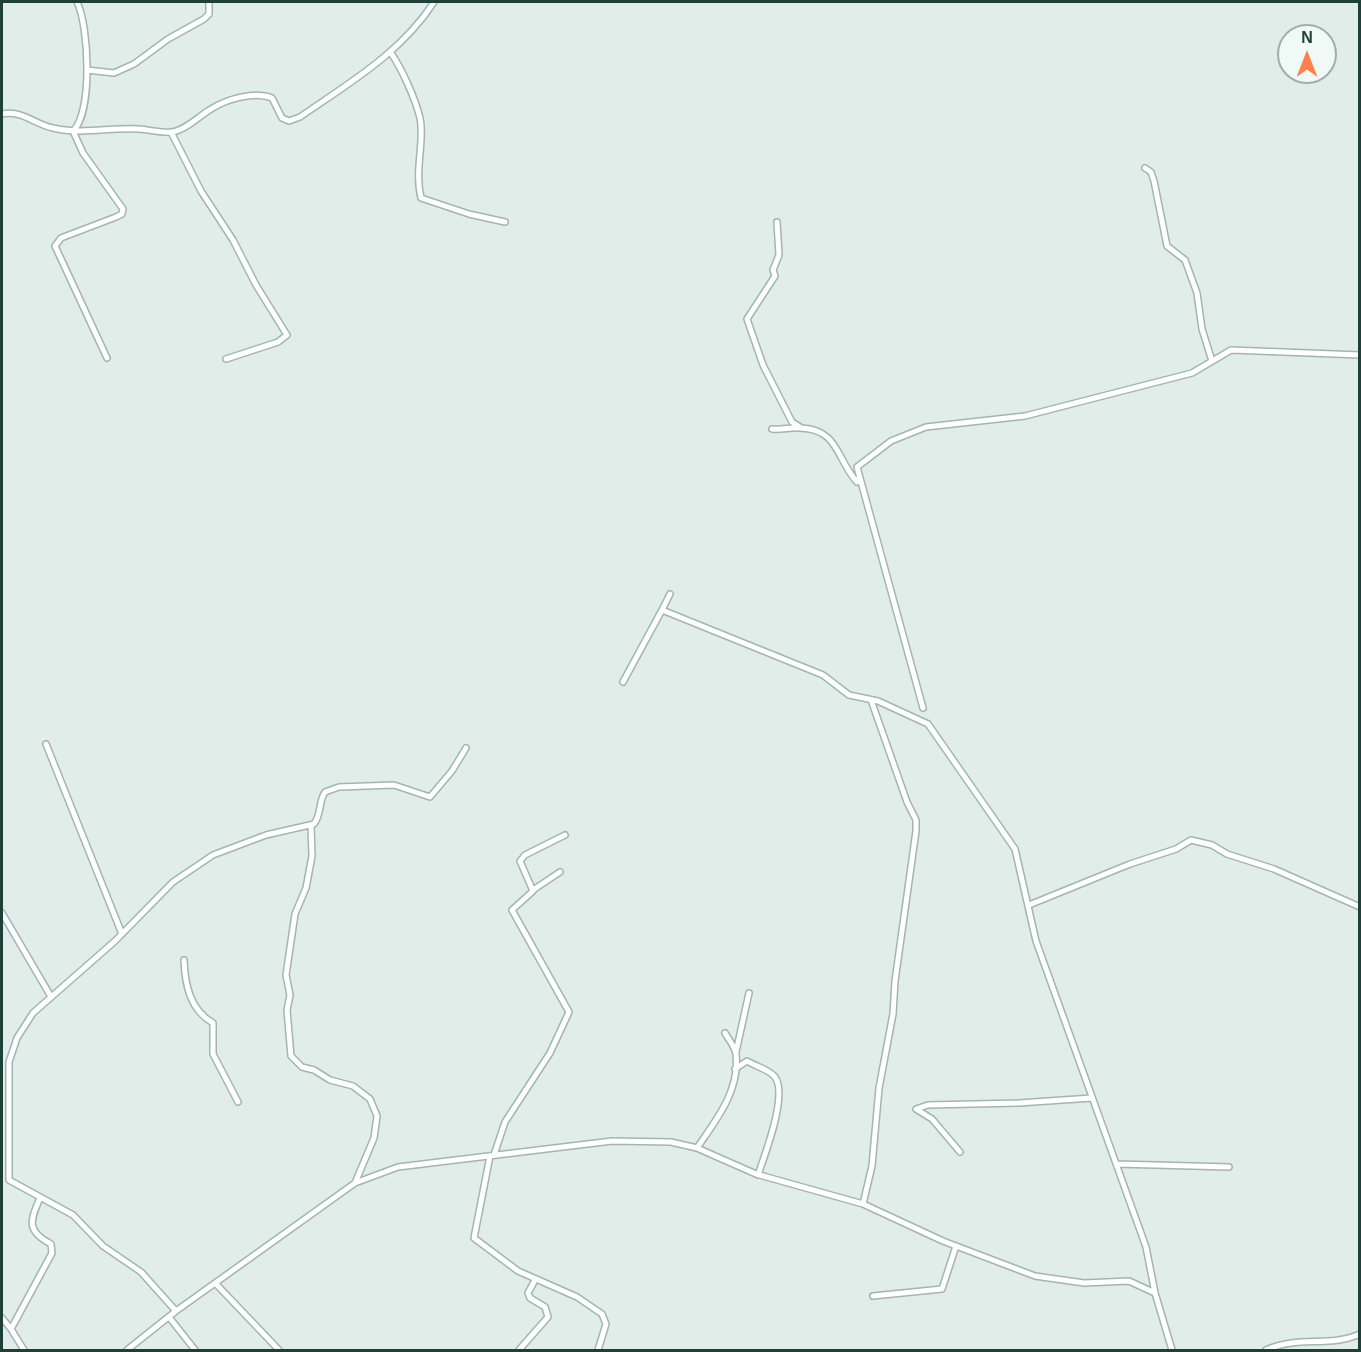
<!DOCTYPE html>
<html>
<head>
<meta charset="utf-8">
<style>
  body { margin:0 }
  #map { position:relative; width:1361px; height:1352px; overflow:hidden; background:#e0ede8; font-family:Helvetica,sans-serif }
  canvas { display:block }
  .frame { position:absolute; inset:0; border:3px solid #1f4038; pointer-events:none }
  .north { position:absolute; left:1277px; top:24px; width:60px; height:60px; box-sizing:border-box; background:#f1f9f6; border:2px solid #9dafaa; border-radius:50%; rotate:0deg; font-size:16px; font-weight:700; line-height:24px; text-align:center; color:#1f4038 }
  .north::after { content:''; display:block; margin:auto; width:21px; height:27px; background:#ff804d; clip-path:polygon(50% 0,100% 100%,50% 72%,0 100%) }
</style>
</head>
<body>
<div id="map">
<canvas width="1361" height="1352"></canvas>
<div class="frame"></div>
<div class="north">N</div>
</div>
<script>
const context = document.querySelector('canvas').getContext('2d');
context.lineJoin = 'round';
function stroke(path, color, width, dash) {
  context.strokeStyle = color;
  context.lineWidth = width;
  context.lineCap = dash ? 'butt' : 'round';
  context.setLineDash(dash || []);
  context.stroke(path);
}
const minor = new Path2D(`
  M77,2C89,26 93,112 73,131L83,153L123,209L122,214L116,217L61,238L55,246L107,358
  M391,53C402,69 415,98 420,118C425,141 414,170 421,198L469,214L505,222
  M87,70L114,73L134,64L168,39L204,19L209,14V2
  M2,114C22,110 34,124 53,128C81,135 111,127 140,129C150,130 161,133 172,132C186,130 199,116 211,109C227,99 254,91 272,98L282,118L289,121L300,117C349,83 401,53 434,2
  M171,132L201,191L233,240L256,285L287,335L278,342L226,359
  M1145,168L1151,172L1154,181L1167,246L1185,260L1197,293L1202,329L1212,361
  M777,222L779,255L773,270L775,276L747,319L763,365L792,422L800,427
  M772,429C782,430 791,427 800,428C839,429 836,459 857,482L858,479
  M670,594L662,610L823,675L849,695L878,701L928,724L1015,849L1036,941L1146,1247L1155,1293
  M623,682L662,610
  M923,708L857,467L891,441L926,427L1025,416L1192,373L1231,350L1360,355
  M46,744L122,934
  M311,825L312,856L306,888L295,914L286,975L290,995L287,1010L291,1056L302,1067L314,1070L330,1080L353,1086L370,1099L377,1116L374,1138L355,1183
  M533,890L560,872
  M1029,905L1130,864L1176,849L1191,840L1212,845L1227,854L1274,869L1360,907
  M2,913L50,995
  M184,960C185,985 190,1010 213,1023V1054L238,1102
  M736,1052L749,993
  M735,1069L747,1061C755,1066 770,1070 775,1077C788,1095 765,1154 758,1175
  M697,1148C716,1120 740,1091 736,1054C735,1047 729,1040 725,1033
  M960,1152L932,1119L916,1109L928,1105L1019,1103L1092,1098
  M494,1155L505,1122L550,1053L569,1012L512,910L533,891L520,861L525,855L565,835
  M490,1156L474,1238L518,1271L577,1297L602,1314L606,1324L598,1350
  M1117,1164L1229,1167
  M863,1204L872,1166L879,1088L893,1014L895,981L916,831V820L907,802L871,700
  M216,1284L279,1350
  M873,1296L942,1289L956,1246
  M176,1311L141,1272L103,1246L73,1215L9,1180V1062L17,1038L33,1013L115,941L173,882L213,855L266,835L314,824C322,813 318,803 325,792L339,787L394,785L430,797L452,771L466,748
  M169,1317L195,1350
  M2,1318L11,1329
  M24,1350L11,1329L52,1253L51,1244C26,1231 30,1221 40,1198
  M127,1350L176,1311L355,1183L398,1167L612,1141L671,1142L697,1148L756,1174L863,1204L943,1241L1035,1276L1084,1283L1129,1281L1155,1293L1172,1350
  M519,1350L548,1317L545,1307L530,1298L528,1293L535,1280
  M1266,1350C1300,1335 1328,1348 1360,1334`);
stroke(minor, '#a2b6b0', 8);
stroke(minor, '#fff', 5);
</script>
</body>
</html>
